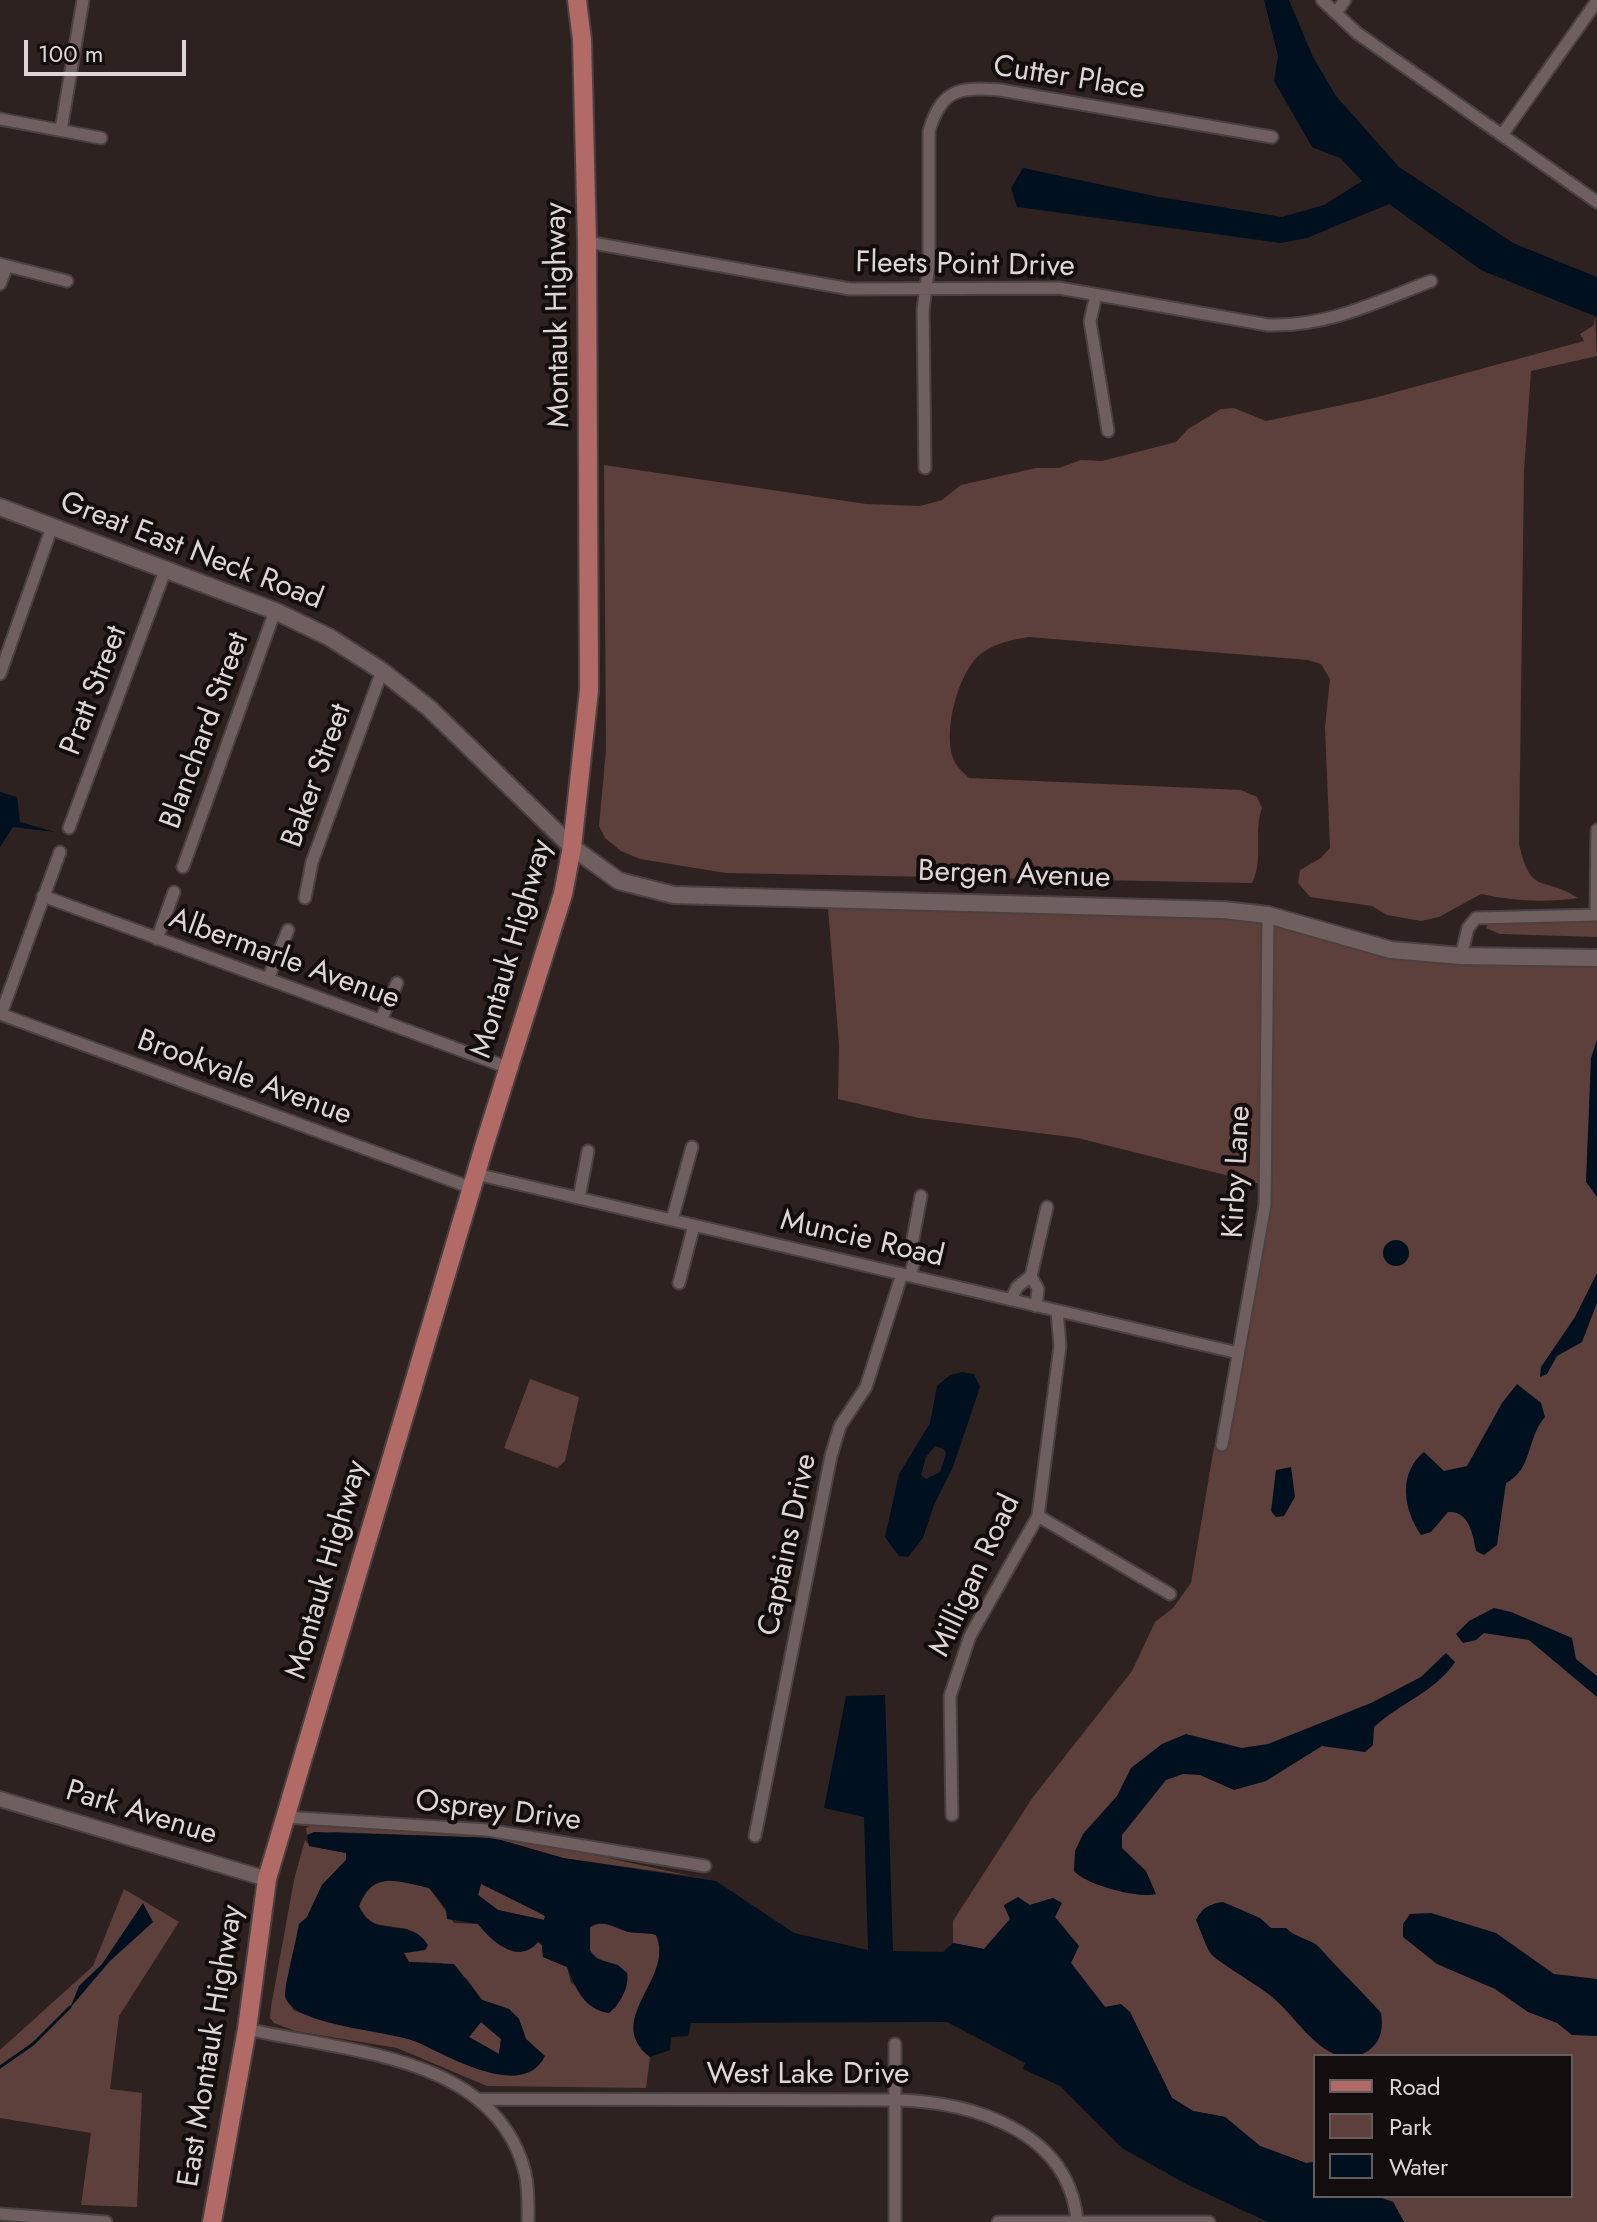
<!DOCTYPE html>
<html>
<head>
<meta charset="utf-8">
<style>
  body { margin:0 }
  #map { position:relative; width:1597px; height:2222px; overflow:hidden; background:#2e2221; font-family:Jost,sans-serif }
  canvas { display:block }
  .legend { position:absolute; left:1313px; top:2054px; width:260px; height:144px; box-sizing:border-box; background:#130d0d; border:2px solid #645d5d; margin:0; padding:10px 14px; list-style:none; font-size:24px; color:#ded6d5 }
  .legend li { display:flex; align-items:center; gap:16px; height:40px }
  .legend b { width:40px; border:2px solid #645d5d }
  .scale { position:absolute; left:24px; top:40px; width:162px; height:36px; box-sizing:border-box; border:4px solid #ded6d5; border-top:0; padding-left:10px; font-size:24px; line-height:28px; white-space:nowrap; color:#ded6d5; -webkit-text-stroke:6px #130d0d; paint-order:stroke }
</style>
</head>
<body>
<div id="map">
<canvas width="1597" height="2222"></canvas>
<ul class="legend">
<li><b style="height:10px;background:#b26a66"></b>Road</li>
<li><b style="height:22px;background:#5d3f3c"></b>Park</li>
<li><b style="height:22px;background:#01101e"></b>Water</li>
</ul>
<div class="scale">100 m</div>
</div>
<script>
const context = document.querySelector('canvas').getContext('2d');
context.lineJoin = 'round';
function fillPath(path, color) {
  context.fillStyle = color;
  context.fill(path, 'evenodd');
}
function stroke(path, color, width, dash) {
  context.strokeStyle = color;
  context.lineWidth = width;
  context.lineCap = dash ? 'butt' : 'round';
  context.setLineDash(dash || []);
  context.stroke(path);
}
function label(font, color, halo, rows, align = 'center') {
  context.font = font + ' Jost,sans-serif';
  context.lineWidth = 8;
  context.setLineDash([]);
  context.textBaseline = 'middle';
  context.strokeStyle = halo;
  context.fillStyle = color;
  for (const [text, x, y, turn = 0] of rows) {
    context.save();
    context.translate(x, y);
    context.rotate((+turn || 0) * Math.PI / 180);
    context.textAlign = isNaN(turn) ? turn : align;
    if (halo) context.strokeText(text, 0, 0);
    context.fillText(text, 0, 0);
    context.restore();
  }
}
const green = new Path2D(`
  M1595,316L1597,356L1531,371L1524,471L1519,844C1531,897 1543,875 1578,898C1545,903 1513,901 1481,894L1439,917L1421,921L1387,915L1372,906L1310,897L1298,883L1300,870L1321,858L1330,848L1325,727L1330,679L1321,664L1308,660L1029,637C1011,640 998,642 982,653C958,670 940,738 956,764C959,769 965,774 969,778L1241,790L1257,797L1262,808C1253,833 1264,860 1252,883L726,873L640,859L621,851L605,838L599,826L606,750L604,465L866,504L920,506L942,500L961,485L1036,468H1059L1081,460L1102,461L1176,442L1188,429L1221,409L1234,408L1266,421L1370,399L1584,341L1580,334L1594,325Z
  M827,896L1224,910L1352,942L1597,958V2222H1404L1393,2202L1376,2196H1571V2056H1315V2162L1306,2163L1260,2146L1225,2117L1193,2111L1172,2098L1130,2012L1105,2007L1071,1963L1055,1916L1061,1903L1053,1898L1030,1905L1004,1906L1010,1919L984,1949L953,1943V1921L1033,1797L1132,1671L1155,1622L1173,1608L1191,1583L1214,1447L1220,1448L1265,1185L1078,1138L919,1118L838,1099L839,1045Z
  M1489,920L1597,922V937L1500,934L1486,928Z
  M530,1379L579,1397L565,1461L557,1468L504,1448Z
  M311,1825L489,1832L691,1876L563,1858L494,1838L335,1832L307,1835L306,1828Z
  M305,1840L310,1846L346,1853V1860L322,1885L307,1917L286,1983L293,2010C330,2026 372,2024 409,2038C450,2054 470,2068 515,2076L532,2044L526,2039L519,2019L509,2009L482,2000L467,1979L441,1963L409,1962L404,1953L420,1951L408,1929L369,1923L359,1907C373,1870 396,1881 429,1887L454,1923L478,1924C492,1941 499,1947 521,1951L537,1941L542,1945L543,1957L567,1967L571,1983L615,2009L625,1990L627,1973C605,1955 584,1966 589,1928C604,1918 614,1928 629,1932C637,1934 646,1932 656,1935C667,1960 648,1983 639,2006C634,2017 640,2037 641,2049L650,2057L646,2088L487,2086L397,2048L295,2031L274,2023L270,2018L271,2007L294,1880Z
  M481,1883L545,1916L544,1920L498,1910L478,1895Z
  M124,1889L179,1922L119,2016L110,2089L142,2093L137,2207L81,2205L91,2133L0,2118V2050L93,1966Z
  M481,2022L501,2039L499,2054L469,2037Z`);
const water = new Path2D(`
  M1264,0H1289L1313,57L1336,96L1399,167L1513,243L1597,277V317L1481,270L1389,204L1307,238L1281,243L1017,207L1011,188L1023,168L1154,196L1282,217L1324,205L1362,181L1340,158L1312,147L1274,81L1278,56Z
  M0,792L17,797L20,822L55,832L13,827L0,847Z
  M1597,1040V1197L1586,1182L1591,1058Z
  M1383 1253a13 13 0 1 1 26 0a13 13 0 1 1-26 0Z
  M1597,1273V1303L1582,1342L1557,1356L1547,1374L1540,1377L1541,1367L1575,1317Z
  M962,1372L974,1374L980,1387L953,1467L934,1505L923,1538L908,1557L899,1556L885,1537L899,1474L930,1423L937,1386L950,1375ZM935,1446L944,1449L946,1454L940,1472L926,1479L921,1475L926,1457Z
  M1517,1384L1541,1403L1545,1417C1526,1439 1533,1469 1506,1483L1497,1545L1484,1555L1476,1551C1473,1533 1468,1510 1448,1512L1431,1532L1421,1535C1403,1509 1398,1473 1424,1452L1444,1471L1467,1466L1502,1403Z
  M1291,1467L1295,1497L1284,1516L1276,1517L1271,1511L1276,1470Z
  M1494,1608L1511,1612L1572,1638L1576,1659L1597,1676V1697L1529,1640L1484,1633L1476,1640L1463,1643L1456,1634L1469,1621Z
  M1446,1653L1455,1662C1435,1692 1400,1703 1374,1727L1373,1745L1365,1752L1322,1746L1266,1781L1234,1790L1200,1775L1183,1774L1166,1780L1122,1835V1848L1146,1871L1156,1894C1140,1899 1086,1885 1074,1871L1075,1851L1083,1834L1117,1796L1131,1768L1162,1744L1186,1734L1242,1748L1268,1744L1371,1703L1421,1677Z
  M885,1695L893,1951L943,1952L953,1943L984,1949L1010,1919L1004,1905L1018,1897L1030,1905L1053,1898L1062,1903L1055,1917L1079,1946L1071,1963L1105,2007L1121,2004L1130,2012L1172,2098L1193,2111L1225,2117L1260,2146L1306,2163L1315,2162V2196H1376L1393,2202L1404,2222H1268L1186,2184L1122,2148L1060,2086L1023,2069L1025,2063L947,2022L691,2023L688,2036L671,2037L670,2050L650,2057C602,2019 676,1979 656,1935C646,1932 637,1934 629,1932C615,1929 604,1918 590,1927V1951L597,1959L618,1965L627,1973C630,1987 619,2005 609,2013C584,2010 575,1987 567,1967L543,1957L542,1945L538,1942C518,1966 492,1941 478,1924L447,1919L446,1909L429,1888C397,1881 372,1870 359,1906C375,1942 409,1914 428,1945L425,1950L404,1953L409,1962L454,1964L482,2000L509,2009L519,2019L526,2039L545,2056C524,2100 451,2058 419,2043C392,2030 292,2027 285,1996C284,1989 297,1936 299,1924L307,1917L322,1885L346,1860V1853L309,1846L307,1835L314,1832L494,1838L563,1858L716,1881L794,1933L868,1950L864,1817L824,1808L846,1696ZM481,1884L540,1913L545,1916L544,1920L498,1910L478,1895ZM481,2022L501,2039L499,2054L469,2037Z
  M1223,1902L1260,1918L1271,1928H1286C1295,1938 1310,1938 1319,1947C1339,1970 1361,1990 1381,2013C1383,2028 1382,2041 1368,2051C1329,2077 1297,2016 1271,1996C1259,1986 1218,1962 1211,1954C1205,1945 1201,1931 1196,1920C1202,1908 1209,1904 1223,1902Z
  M143,1903L153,1922L110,1961L70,2008L79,1986L102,1964Z
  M1431,1913L1496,1933L1554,1974L1597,1979V2036L1572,2035L1557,2023L1528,2012L1495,1989L1437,1964L1403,1937V1924L1410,1914Z`);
const stream = new Path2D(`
  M0,2067L33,2044L70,2007`);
const minor = new Path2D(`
  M1322,0L1357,33L1597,202
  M1336,13L1345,0
  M0,119L101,138
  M61,130L83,0
  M1502,135L1597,1
  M587,242L850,289L1059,288L1268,325C1327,327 1377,302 1431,281
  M0,264L67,281
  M0,284L7,266
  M1096,295L1090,321L1108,431
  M925,468L923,310L929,265V131C942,89 958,87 1000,90L1272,137
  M0,674L52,527
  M69,828L165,571
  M183,867L275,611
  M43,896L509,1068
  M305,898L312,862L382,671
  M1596,915L1597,830
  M157,939L174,892
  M1461,956L1468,928L1476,918L1597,915
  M268,979L288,930
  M0,1014L472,1188
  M1,1014L60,852
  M381,1020L397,983
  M476,1174L1238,1353
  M579,1198L588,1151
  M672,1220L692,1147
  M910,1276L914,1262L912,1244L921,1196
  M679,1283L694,1225
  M1011,1300L1017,1287L1031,1276
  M1036,1306L1038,1289L1031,1276L1047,1207
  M1222,1445L1265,1205L1268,915
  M1038,1516L1170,1594
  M952,1815L950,1696L970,1636L1038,1516L1060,1346L1057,1311
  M284,1817L487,1830L705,1866
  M755,1836L831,1456L840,1426L866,1387L902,1274
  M247,2029C344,2052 496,2054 525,2173C529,2189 528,2206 528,2222
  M895,2044V2222
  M478,2099L896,2100C973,2102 1069,2131 1077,2221
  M0,2214L106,2222
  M998,2222H1209`);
const tertiary = new Path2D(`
  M0,1799L267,1879`);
const secondary = new Path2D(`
  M0,507L275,611L329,637L382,671L429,708L572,847L619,881L674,895L1223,910L1268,915L1391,950L1461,956L1597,958`);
const primary = new Path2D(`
  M212,2222L247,2029L267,1879L485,1143L563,894L572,847L589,690L587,242L582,40L577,0`);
const streetNames = [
  ["Cutter Place",1069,79,9],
  ["Fleets Point Drive",965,266,1],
  ["Montauk Highway",559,315,-91],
  ["Great East Neck Road",191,552,21],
  ["Pratt Street",95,691,-69],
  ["Blanchard Street",206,731,-70],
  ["Baker Street",318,776,-70],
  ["Bergen Avenue",1014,876,2],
  ["Montauk Highway",513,949,-74],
  ["Albermarle Avenue",284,960,20],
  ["Brookvale Avenue",244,1079,20],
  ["Kirby Lane",1238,1172,-87],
  ["Muncie Road",862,1240,13],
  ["Captains Drive",789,1545,-78],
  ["Montauk Highway",328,1570,-74],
  ["Milligan Road",976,1576,-65],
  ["Osprey Drive",498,1812,7],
  ["Park Avenue",141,1814,17],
  ["East Montauk Highway",212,2046,-81],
  ["West Lake Drive",808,2076]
];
fillPath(green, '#5d3f3c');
fillPath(water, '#01101e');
stroke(stream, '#01101e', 3);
stroke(minor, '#4a4140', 15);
stroke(tertiary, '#4a4140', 18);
stroke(secondary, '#4a4140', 20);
stroke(primary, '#4a4140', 22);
stroke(minor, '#6f605f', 11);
stroke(tertiary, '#6f605f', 14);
stroke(secondary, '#6f605f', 16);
stroke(primary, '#b26a66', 18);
label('30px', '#ded6d5', '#130d0d', streetNames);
</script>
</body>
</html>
